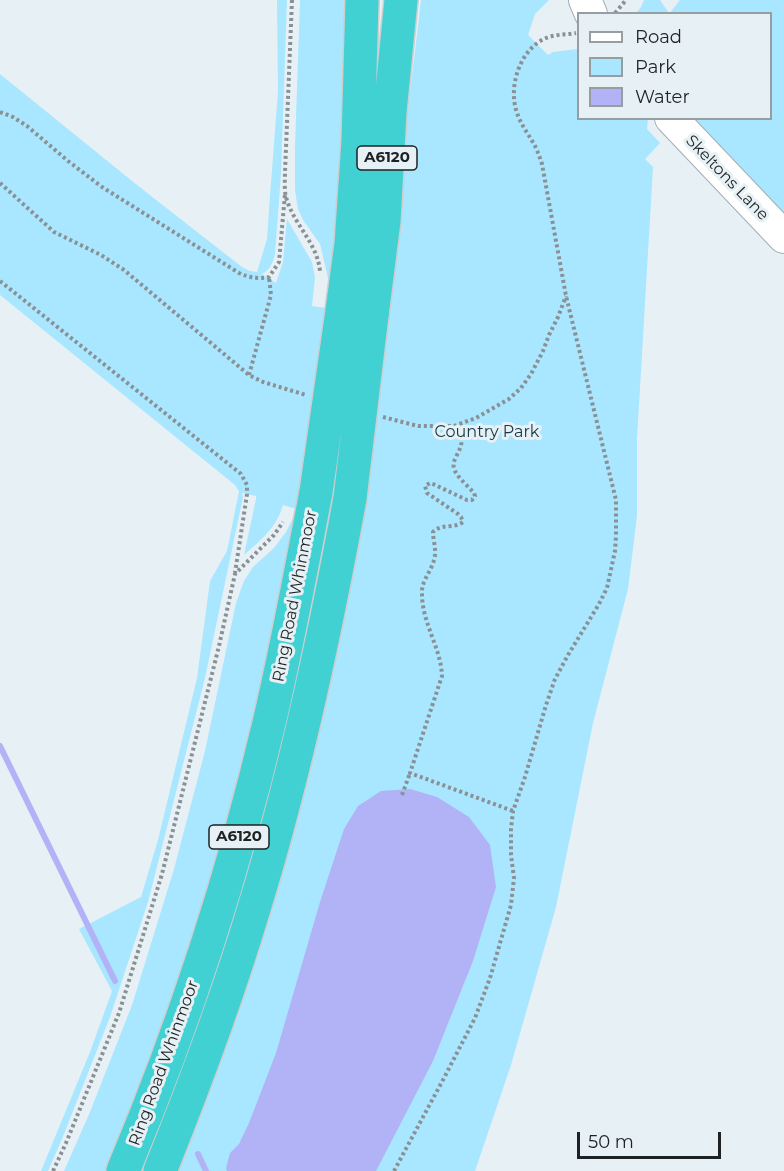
<!DOCTYPE html>
<html>
<head>
<meta charset="utf-8">
<style>
  body { margin:0 }
  #map { position:relative; width:784px; height:1171px; overflow:hidden; background:#e7f1f5; font-family:Montserrat,sans-serif }
  canvas { display:block }
  .legend { position:absolute; left:577px; top:12px; width:195px; height:108px; box-sizing:border-box; background:#e7f1f5; border:2px solid #979ea1; margin:0; padding:8px 10px; list-style:none; font-size:18px; color:#1e2223 }
  .legend li { display:flex; align-items:center; gap:12px; height:30px }
  .legend b { width:30px; border:2px solid #979ea1 }
  .scale { position:absolute; left:577px; top:1132px; width:144px; height:27px; box-sizing:border-box; border:3px solid #1e2223; border-top:0; padding-left:8px; font-size:18px; line-height:21px; white-space:nowrap; color:#1e2223; -webkit-text-stroke:4px #e7f1f5; paint-order:stroke }
</style>
</head>
<body>
<div id="map">
<canvas width="784" height="1171"></canvas>
<ul class="legend">
<li><b style="height:8px;background:#fff"></b>Road</li>
<li><b style="height:16px;background:#a9e6ff"></b>Park</li>
<li><b style="height:16px;background:#b2b2f6"></b>Water</li>
</ul>
<div class="scale">50 m</div>
</div>
<script>
const context = document.querySelector('canvas').getContext('2d');
context.lineJoin = 'round';
function fillPath(path, color) {
  context.fillStyle = color;
  context.fill(path, 'evenodd');
}
function stroke(path, color, width, dash) {
  context.strokeStyle = color;
  context.lineWidth = width;
  context.lineCap = dash ? 'butt' : 'round';
  context.setLineDash(dash || []);
  context.stroke(path);
}
function label(font, color, halo, rows, align = 'center') {
  context.font = font + ' Montserrat,sans-serif';
  context.lineWidth = 6;
  context.setLineDash([]);
  context.textBaseline = 'middle';
  context.strokeStyle = halo;
  context.fillStyle = color;
  for (const [text, x, y, turn = 0] of rows) {
    context.save();
    context.translate(x, y);
    context.rotate((+turn || 0) * Math.PI / 180);
    context.textAlign = isNaN(turn) ? turn : align;
    if (halo) context.strokeText(text, 0, 0);
    context.fillText(text, 0, 0);
    context.restore();
  }
}
const green = new Path2D(`
  M277,0H287L281,174L275,254C273,263 270,270 262,274L276,283L283,262L287,219L312,262L315,277L312,306L387,317L409,101L421,0H549L535,14L528,35L548,55L553,52L578,49V118L648,119L647,129L660,143L645,159L653,167L637,439V516L628,589L593,723L556,907L511,1065L475,1171H171L355,527L283,505C277,527 260,541 244,555L256,499V496L242,493L243,497L205,678L148,902L110,1017L62,1139L48,1171H41L90,1052L112,991L79,929L141,897L158,840L197,678L210,581L227,551L239,491L235,485L0,295V74L137,185L242,267L250,271L257,272L267,239L270,196L278,91Z
  M300,0H351L340,213L329,282L320,244L303,220L298,209L295,190V147Z
  M644,0H660L669,13H636L641,7Z
  M680,0H784V215L689,119L770,118V14H669Z
  M297,510L286,586L223,855L112,1171H64L90,1112L132,1005L174,869L205,751L236,603L244,581L253,567L274,548L286,532Z`);
const water = new Path2D(`
  M410,789L437,797L469,817L490,845L496,887L473,961L433,1061L376,1171H227L226,1168L230,1153L239,1144L249,1123L276,1053L320,902L344,829L358,806L381,791Z`);
const stream = new Path2D(`
  M0,746L115,981
  M198,1154L206,1171`);
const path = new Path2D(`
  M292,0L285,172C285,180 284,189 286,197C293,224 317,242 320,271
  M615,13L626,0
  M0,112L13,117L27,126L68,161L102,187L239,273C250,278 257,279 269,277L279,262L285,194
  M0,183L54,232L101,255L124,270L249,375L263,382L306,395
  M0,281L241,474L247,485V494L235,573
  M249,375L271,295L269,277
  M383,417L418,426H454L476,418L509,399L521,388L531,374L543,351L549,335L558,317L566,296
  M454,426C456,430 460,435 461,439C464,450 449,460 455,471C459,479 468,486 474,493L475,496L472,500H467L433,484L430,483L425,486L427,493L458,514L461,517L463,522C454,529 442,523 433,532C433,541 437,550 434,560C431,572 421,581 422,594C422,623 441,648 442,676L410,773L513,811
  M402,795L410,773
  M53,1171L66,1143L119,1013L162,874L219,646L235,574L274,535L283,522
  M394,1171L444,1078L475,1018L490,978L511,905L514,878L511,855V829L513,811L525,777L546,705L555,679L568,655L599,604L607,588L615,551L616,536V500L566,296L542,164C540,158 538,152 535,146C529,135 521,125 517,113C508,88 519,51 544,39C554,34 565,35 576,33`);
const secondary = new Path2D(`
  M585,0L591,14
  M671,118L784,237`);
const highway = new Path2D(`
  M342,311L351,244L358,141L362,0
  M372,315L384,221L390,112L401,0
  M123,1171C184,1026 233,876 269,723C287,647 301,570 316,492
  M160,1171C195,1084 228,996 255,905C296,772 325,635 350,498`);
const highwayBridge = new Path2D(`
  M316,492L342,311
  M350,498L372,315`);
const shields = [
  [387,158,60],
  [239,837,60]
];
const shieldNames = [
  ["A6120",387,158],
  ["A6120",239,837]
];
const streetNames = [
  ["Skeltons Lane",727,178,46],
  ["Ring Road Whinmoor",295,596,-79],
  ["Ring Road Whinmoor",164,1063,-70]
];
const parkNames = [
  ["Country Park",487,432]
];
fillPath(green, '#a9e6ff');
fillPath(water, '#b2b2f6');
stroke(stream, '#b2b2f6', 6);
stroke(secondary, '#a4aeb2', 34);
stroke(highway, '#cececf', 36);
stroke(path, '#8a9194', 4, [3, 3]);
stroke(secondary, '#fff', 32);
stroke(highway, '#41d1d3', 33);
stroke(highwayBridge, '#cececf', 36, []);
stroke(highwayBridge, '#41d1d3', 33);
for (const [x, y, w] of shields) {
  const box = new Path2D();
  box.roundRect(x - w / 2, y - 12, w, 24, 4.5);
  context.fillStyle = '#e7f1f5';
  context.fill(box);
  stroke(box, '#1e2223', 1.5);
}
label('bold 15px', '#1e2223', null, shieldNames);
label('16px', '#1e2223', '#e7f1f5', streetNames);
label('16px', '#113846', '#e7f1f5', parkNames);
</script>
</body>
</html>
